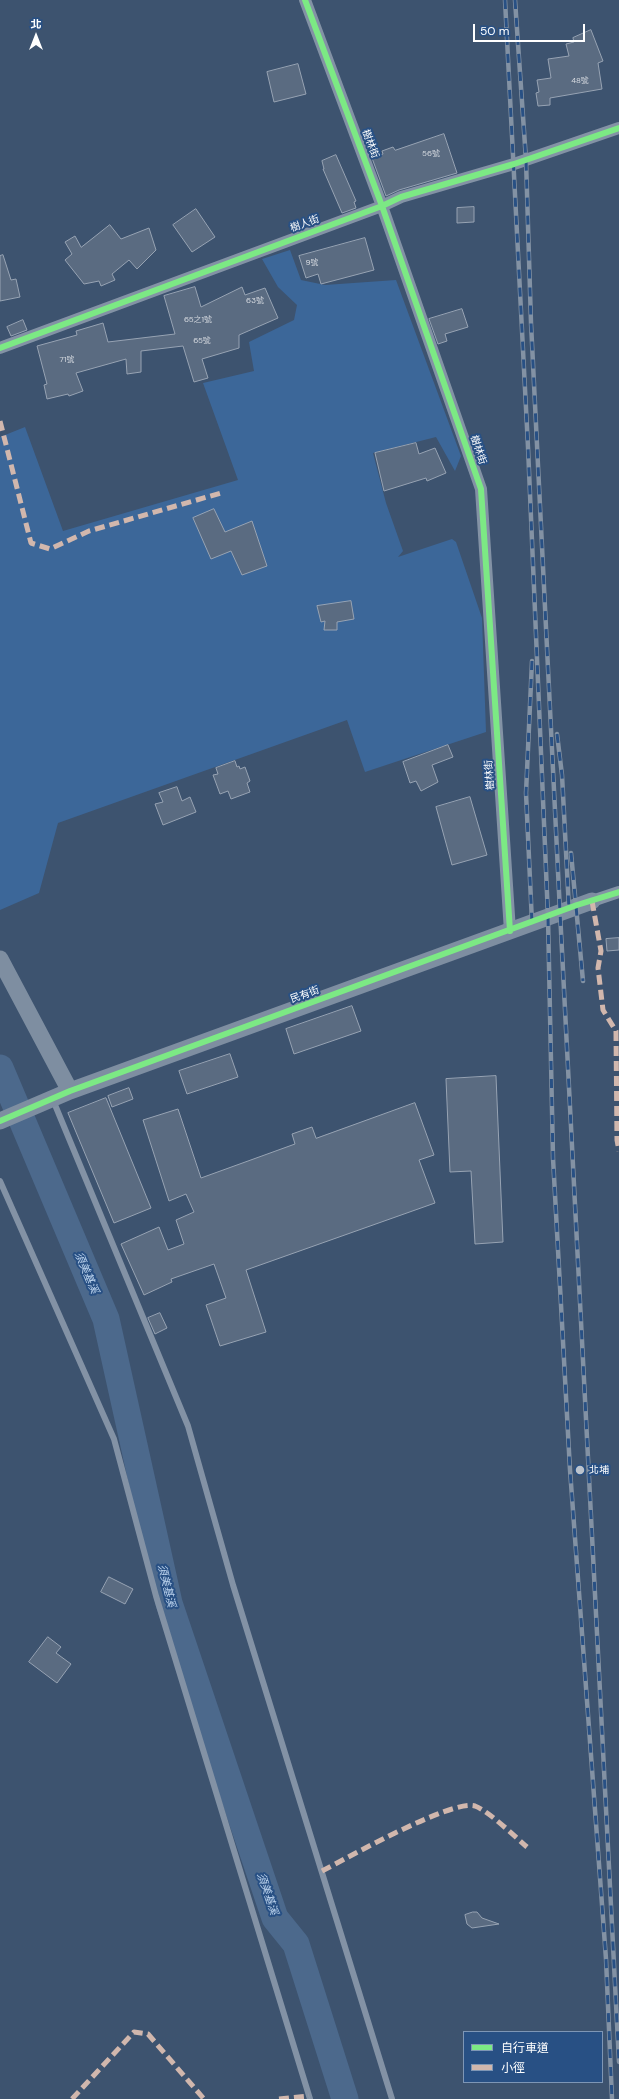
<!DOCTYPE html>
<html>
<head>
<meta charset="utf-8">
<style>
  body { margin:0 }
  #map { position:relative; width:619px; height:2099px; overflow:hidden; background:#3d536f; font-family:"DM Sans","Noto Sans TC",sans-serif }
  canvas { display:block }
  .legend { position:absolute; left:463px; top:2031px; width:140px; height:52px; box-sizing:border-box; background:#285084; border:1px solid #7e96b5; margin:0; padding:5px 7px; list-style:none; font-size:12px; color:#fff }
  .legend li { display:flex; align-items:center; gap:8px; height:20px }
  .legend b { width:20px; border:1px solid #7e96b5 }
  .north { position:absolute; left:16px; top:16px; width:40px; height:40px; -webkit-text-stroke:3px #285084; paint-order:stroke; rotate:0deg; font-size:11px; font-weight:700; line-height:16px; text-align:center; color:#fff }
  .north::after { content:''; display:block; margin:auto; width:14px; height:18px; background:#fff; clip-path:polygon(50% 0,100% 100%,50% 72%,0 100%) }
  .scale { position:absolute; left:473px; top:24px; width:112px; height:18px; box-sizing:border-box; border:2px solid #fff; border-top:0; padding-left:5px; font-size:12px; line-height:14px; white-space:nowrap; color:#fff; -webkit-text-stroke:3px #285084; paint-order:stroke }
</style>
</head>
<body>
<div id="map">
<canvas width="619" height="2099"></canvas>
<ul class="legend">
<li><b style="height:5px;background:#7ce984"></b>自行車道</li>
<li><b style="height:5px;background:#d1b7ad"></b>小徑</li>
</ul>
<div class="north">北</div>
<div class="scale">50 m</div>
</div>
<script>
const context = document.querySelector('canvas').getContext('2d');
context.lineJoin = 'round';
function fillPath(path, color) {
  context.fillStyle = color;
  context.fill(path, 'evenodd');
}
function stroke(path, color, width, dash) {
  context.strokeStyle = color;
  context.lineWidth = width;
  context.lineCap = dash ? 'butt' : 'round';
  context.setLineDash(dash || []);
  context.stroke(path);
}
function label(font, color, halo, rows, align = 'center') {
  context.font = font + ' "DM Sans","Noto Sans TC",sans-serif';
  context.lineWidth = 4;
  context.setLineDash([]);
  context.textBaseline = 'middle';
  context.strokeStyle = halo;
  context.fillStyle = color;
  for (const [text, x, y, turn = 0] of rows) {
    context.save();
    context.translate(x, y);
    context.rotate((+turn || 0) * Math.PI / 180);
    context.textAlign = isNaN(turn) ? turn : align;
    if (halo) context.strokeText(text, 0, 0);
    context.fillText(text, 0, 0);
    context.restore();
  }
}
const green = new Path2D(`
  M290,250L301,280L325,285L396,280L461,456L455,471L436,437L373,453L386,503L403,551L398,557L452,539L456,542L482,618L486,732L365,772L347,720L58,823L39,893L0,910V437L25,427L63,531L238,480L203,383L254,371L249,342L294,320L297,305L278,287L262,259Z`);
const river = new Path2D(`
  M0,1068L106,1319L169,1603L275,1918L296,1944L345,2099`);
const building = new Path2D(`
  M591,30L603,61L598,63L602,89L550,98V105L538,106L536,93L539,92L537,80L551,78L548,59L569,56L566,44L574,42L573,38Z
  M298,64L306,94L274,102L267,72Z
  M444,134L457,173L399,190L386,196L372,158L383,154L382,151L393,147L395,150Z
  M336,155L356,201L354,202L356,208L342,213L323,169H324L322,161Z
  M474,207V222L457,223V208Z
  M196,209L215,237L192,252L173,225Z
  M110,225L121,239L149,228L156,250L137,269L129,260L112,274L115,280L101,286L99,281L84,284L65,260L72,254L65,242L75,236L81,247Z
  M365,238L374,270L321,284L318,274L306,278L299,256Z
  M3,255L11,280L16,279L20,297L0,301V256Z
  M195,287L201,307L242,287L245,295L265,288L278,318L239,335V348L202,359L208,378L194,382L183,346L141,351V372L127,374L126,359L76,373L83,391L69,396L68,394L47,399L44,385L47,384L37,346L77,335L76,331L103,323L108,342L175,334L164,296Z
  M462,309L468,327L445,334L447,341L438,344L429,319Z
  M23,320L27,330L11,336L7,327Z
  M416,443L419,454L435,448L446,473L427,481L426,478L384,491L375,453Z
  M214,509L225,532L252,521L267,566L242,575L231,551L211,559L193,518Z
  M351,601L354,619L337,622V630H324L325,621L321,622L317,606Z
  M448,745L453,757L432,765L438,782L421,791L416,781L410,783L403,762Z
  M235,761L237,767L239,766L240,769L245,767L250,781L247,783L250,792L231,799L228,791L220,794L213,775L218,774L216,768Z
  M177,787L182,801L190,797L196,812L163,825L155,804L163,802L159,793Z
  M470,797L487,855L452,865L436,807Z
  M619,938V950L607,951L606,939Z
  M352,1006L361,1031L294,1054L286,1029Z
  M230,1054L238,1077L187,1094L179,1071Z
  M496,1076L503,1242L475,1244L471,1171L450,1172L446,1079Z
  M129,1088L133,1099L112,1107L108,1096Z
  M106,1098L151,1208L114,1223L68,1113Z
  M415,1103L434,1155L419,1160L435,1203L246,1270L266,1332L220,1346L206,1305L226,1298L214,1264L171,1279L172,1282L144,1295L121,1244L159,1227L168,1250L184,1244L176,1220L194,1212L186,1194L169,1201L143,1120L178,1109L201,1178L295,1144L292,1134L312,1127L316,1138Z
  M160,1313L167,1328L155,1334L148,1318Z
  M109,1577L133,1589L125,1604L101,1592Z
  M48,1637L61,1647L56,1653L71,1664L57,1683L29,1662Z
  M473,1912H477L482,1918L499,1924L472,1928L467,1924L465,1915Z`);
const lane = new Path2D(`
  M53,1100L188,1426L233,1585L392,2099
  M0,1181L114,1439L156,1596L310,2099`);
const street = new Path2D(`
  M305,0L382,206L481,489L510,931
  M0,348L382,206L401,197L514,164L619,128
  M592,901L619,892`);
const secondary = new Path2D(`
  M0,959L70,1091
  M0,1121L70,1091L592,901`);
const rail = new Path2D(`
  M505,0L528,447L548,917L553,1158L570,1470L606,1959L612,2099
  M515,0L526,160L531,323L560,912L619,2062
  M532,661L526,793L532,923
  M557,734L562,775L569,909
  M571,853L583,981`);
const quiet = new Path2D(`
  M0,421L31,543L50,549L89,531L221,493
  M592,901L601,951L598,968L603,1010L616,1031L617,1140L619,1151
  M322,1871C347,1858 452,1799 475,1806C490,1812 514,1836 527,1847
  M72,2099L134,2032L148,2034L204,2099
  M279,2099L309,2096`);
const cycleway = new Path2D(`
  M305,0L382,206L481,489L510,931
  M0,348L382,206L401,197L514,164L619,128
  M0,1121L70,1091L577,905L619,892`);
const markers = [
  [580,1470,5,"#bbc3cd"]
];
const numberNames = [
  ["48號",580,81],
  ["56號",431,154],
  ["9號",312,263],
  ["63號",255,301],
  ["65之1號",198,320],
  ["65號",202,341],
  ["71號",67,360]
];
const streetNames = [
  ["樹林街",370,144,69],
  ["樹人街",305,224,-20],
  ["樹林街",478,450,72],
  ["樹林街",490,775,-94],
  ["民有街",305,995,-20]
];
const poiNames = [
  ["北埔",589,1470]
];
const waterNames = [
  ["須美基溪",86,1273,67],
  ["須美基溪",166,1586,76],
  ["須美基溪",267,1894,71]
];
fillPath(green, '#3c6799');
stroke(river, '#4c698c', 27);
fillPath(building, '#5a6b81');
stroke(building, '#97a3b3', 1);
stroke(lane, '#8392a5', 6);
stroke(street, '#8392a5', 12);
stroke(secondary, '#7e8ea1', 17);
stroke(rail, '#8392a4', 4.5);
stroke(rail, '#285084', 3, [9]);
stroke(quiet, '#d1b7ad', 5, [10, 5]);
stroke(cycleway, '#7ce984', 6);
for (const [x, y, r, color] of markers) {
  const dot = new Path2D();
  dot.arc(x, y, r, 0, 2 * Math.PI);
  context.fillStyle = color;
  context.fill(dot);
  stroke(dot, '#285084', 1.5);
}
label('8px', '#d6dae0', null, numberNames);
label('10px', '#fff', '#285084', streetNames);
label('10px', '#fff', '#285084', poiNames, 'left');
label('italic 11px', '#bdd4ee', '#285084', waterNames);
</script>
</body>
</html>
